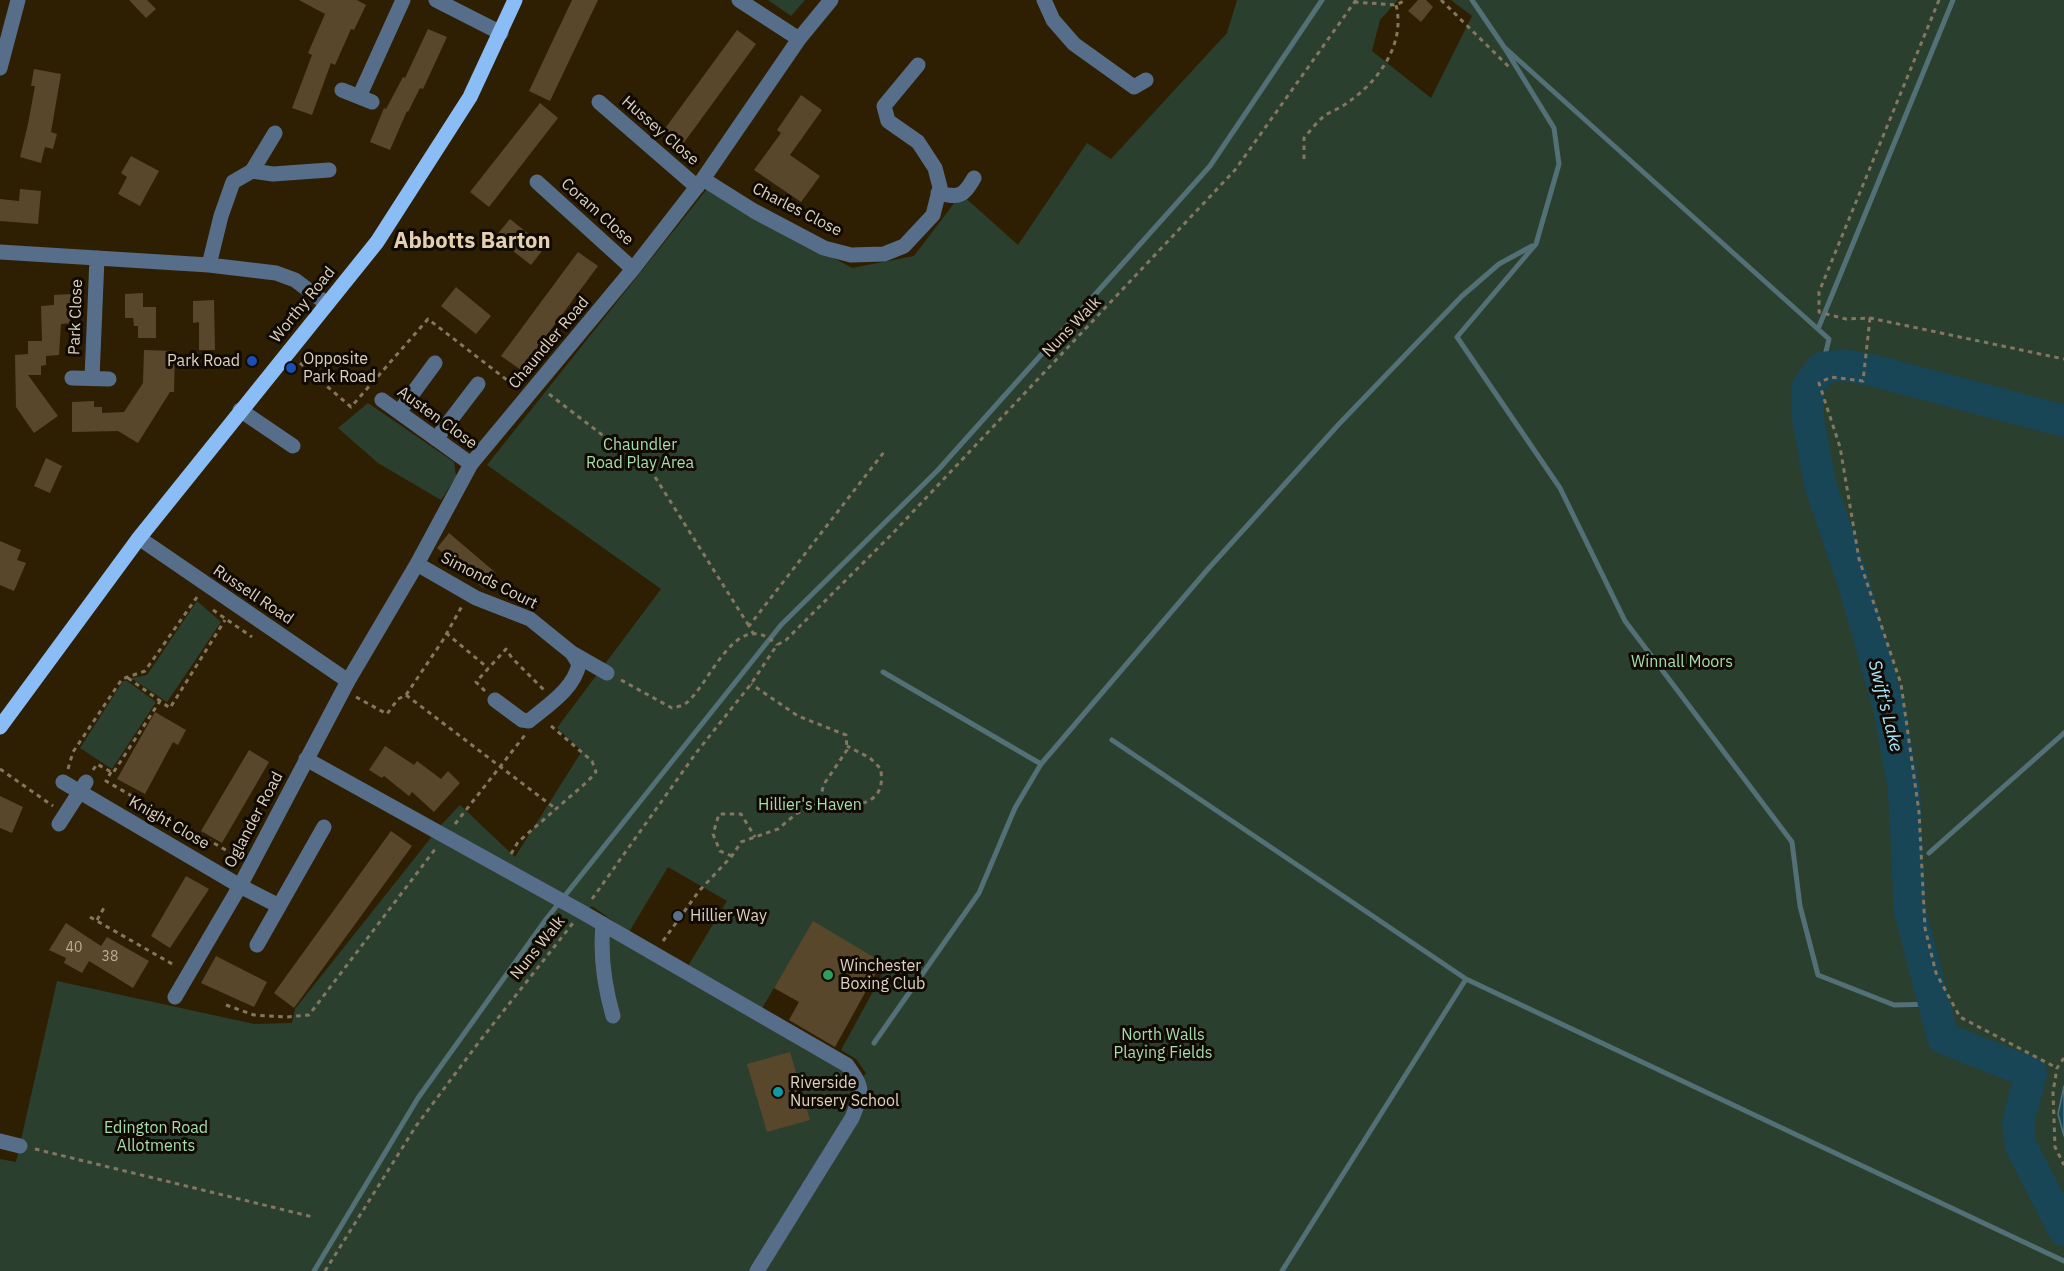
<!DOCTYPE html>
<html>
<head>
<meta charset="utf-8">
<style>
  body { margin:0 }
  canvas { display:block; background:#2e1f02 }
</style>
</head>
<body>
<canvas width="2064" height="1271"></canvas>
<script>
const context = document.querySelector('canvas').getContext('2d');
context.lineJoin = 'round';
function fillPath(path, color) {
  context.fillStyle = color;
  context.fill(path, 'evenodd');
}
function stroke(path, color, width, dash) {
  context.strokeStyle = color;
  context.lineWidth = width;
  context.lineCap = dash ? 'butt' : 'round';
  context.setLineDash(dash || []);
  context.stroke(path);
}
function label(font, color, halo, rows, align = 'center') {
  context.font = font + ' "IBM Plex Sans",sans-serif';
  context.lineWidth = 6;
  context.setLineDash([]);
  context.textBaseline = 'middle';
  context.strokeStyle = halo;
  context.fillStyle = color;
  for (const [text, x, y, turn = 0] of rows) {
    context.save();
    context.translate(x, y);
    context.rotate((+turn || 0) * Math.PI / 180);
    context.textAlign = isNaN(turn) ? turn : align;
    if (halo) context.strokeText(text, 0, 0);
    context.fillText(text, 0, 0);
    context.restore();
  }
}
const green = new Path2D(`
  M768,0H805L791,16Z
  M1237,0H1398L1380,20L1372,51L1431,98L1472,16L1451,0H2064V1271H0V1159L16,1162L57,981L254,1024L292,1023L295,1009L441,825L460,805L515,857L582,751L557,728L661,589L487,465L707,189L852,268L914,256L961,194L1018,245L1087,143L1111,159L1227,33ZM668,867L727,901L688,966L761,1010L813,922L887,966L841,1050L856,1059L866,1073L860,1082L847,1065L583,912L592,906L629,932Z
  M368,403L454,462L456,477L441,500L378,463L338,428Z
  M197,601L221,622L167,702L131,678L147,675Z
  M123,681H127L156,702L112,769L80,748Z`);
const water = new Path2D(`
  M2064,1086V1136L2058,1114Z`);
const stream = new Path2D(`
  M1472,0L1504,47L1829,339L1822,368
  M1504,47L1554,128L1559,164L1536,244L1457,337L1560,488L1625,621L1792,842L1800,906L1818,975L1894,1005L1934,1004
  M1818,329L1953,0
  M883,672L1041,764
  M1112,740L1466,979L1282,1271
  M1929,853L2064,733
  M1908,872L1914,867
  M1466,979L2064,1261
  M874,1043L979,893L1015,808L1041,764L1208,569L1339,424L1462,296L1499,264L1532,246
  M314,1271L418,1098L547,918L781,625L938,470L1210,166L1322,0`);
const river = new Path2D(`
  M2064,421L1875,371L1844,365L1822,368L1808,386V418L1820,484L1854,584L1889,708L1904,790L1910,911L1943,1038L2031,1073L2018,1123L2021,1146L2064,1230`);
const building = new Path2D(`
  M129,0H147L156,9L146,18Z
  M299,0H357L366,5L354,30L351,29L335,65L331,63L312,115L292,108L312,55L308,53L325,14Z
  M572,0H598L550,101L529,91Z
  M1418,0H1426L1433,7L1421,22L1408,11Z
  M428,29L447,37L423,89L420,88L408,112L407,111L390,150L370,142L384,108L386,109L403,77L405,78Z
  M737,30L756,44L680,148L661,134Z
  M34,69L61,74L51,132L57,134L53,149L45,147L41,163L20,157L28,124L35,86H31Z
  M801,95L822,110L790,155L820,176L801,202L754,170L781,133L777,130Z
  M540,103L558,118L489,207L470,192Z
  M131,156L159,171L140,206L118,194L127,177L121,173Z
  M20,189L41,191L38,224L0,221V199L19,201Z
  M510,219L545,247L531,265L495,237Z
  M578,252L598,266L521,370L501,356Z
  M456,287L491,316L476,334L441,306Z
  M143,293V307H156V338H138V326H134L133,318H125V294Z
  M71,294L72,323L61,324L59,355L46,356V365L41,366V375H28L58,416L34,433L16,407L15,355L28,354V341H42L41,306L54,305V295Z
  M214,300L215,350H199V322L193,323V301Z
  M144,350L175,351L174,392H170L138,443L118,431L72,432V402L94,401V407H102V413L124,412L143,383Z
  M46,458L62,466L50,493L34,486Z
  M449,533L496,573L483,588L437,548Z
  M0,541L21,550L17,560L26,563L14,591L0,585Z
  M155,712L186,730L178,745L173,742L145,794L117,779Z
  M385,746L414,765L417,761L441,779L448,771L460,783L434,812L412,792L409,796L384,776L382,778L369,770Z
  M249,750L269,762L222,843L201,831Z
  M0,796L23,807L12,833L0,828Z
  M391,831L412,846L294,1008L274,993Z
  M186,876L209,889L170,948L151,936Z
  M813,921L882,962L835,1047L789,1020L799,1002L774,988Z
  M66,923L101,946L107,937L149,961L133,988L89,961L82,973L64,963L66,958L49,950Z
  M216,956L267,982L254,1007L201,983Z
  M790,1052L810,1120L767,1132L747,1064Z`);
const path = new Path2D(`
  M1441,0L1509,67
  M1939,0L1819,292V312L1846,319L1870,318L2064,359
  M1354,2L1396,5L1406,0
  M1304,159V138C1310,131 1316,123 1323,117C1330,111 1340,109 1347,103C1378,82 1406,44 1396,5
  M1870,318L1863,381L1831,377L1819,383L1840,447L1859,559L1901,684L1919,812L1925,928L1936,973L1960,1017L2057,1068
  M300,363L351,407L428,319L516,387
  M549,394L614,444
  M655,477L749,626
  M213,610L252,637
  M446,633L488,668
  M754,635L749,626L884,452
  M128,678L170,708L225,620
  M621,680L672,708C676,707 682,706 685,704C710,686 736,604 777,645
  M485,691L476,682L506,649L512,658L544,690
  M406,695L556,809
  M356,697L387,714L398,699L406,695L443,640L462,606
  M0,769L53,806
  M68,769L73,752L122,679L145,671L197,597
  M93,770L97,764L113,773L160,701
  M111,772L106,781L236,856L237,853
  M818,801C837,805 876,812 881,784C882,779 881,773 881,769L870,758L847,746
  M455,824L525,735
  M511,854L518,842L588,781L596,772L592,761L550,725
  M732,856L720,851L713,834L719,814H741L755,837
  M592,899L696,753L751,684L777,645L786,640L892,534L1235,170L1356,0
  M90,917L174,965
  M97,920L105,906
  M663,941L699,891L732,856L741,842L778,829L796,814L816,803L820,798L824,784L847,750L846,735L798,716L751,684
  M226,1005L254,1015L286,1017L309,1015L436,848
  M2064,1058L2057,1068L2053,1092L2055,1147L2064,1165
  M35,1149L313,1217
  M325,1271L416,1126L479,1042L573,923`);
const minor = new Path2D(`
  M436,0L501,33
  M739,0L799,39
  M1044,0L1053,20L1074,44L1134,87L1146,80
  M0,68L18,0
  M342,90L372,102
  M359,97L403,0
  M599,102L697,187
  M252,171L273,174L329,170
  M703,179L754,211L824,248L851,255L884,254L904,246L933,215L940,187L935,168L918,142L888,121L884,106L918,65
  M537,182L633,269
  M938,193C959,198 963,197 974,178
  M0,252L209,265L276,273L295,280L327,304
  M209,265L221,216L233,182L252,171L275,133
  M72,378L109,379
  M92,378L97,258
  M382,400L471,464
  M240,410L293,446
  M399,412L435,363
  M436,439L478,384
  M139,538L348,681
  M417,564L476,598L530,619L572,653L607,673
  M495,700L522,720L529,721C548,705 574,689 579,664L572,653
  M306,759L582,912L847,1065C864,1089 863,1091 852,1118L757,1271
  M63,782L240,886L279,906
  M59,824L86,782
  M603,924C600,956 604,985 613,1016
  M257,945L324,827
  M175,997L240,886L348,681L417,564L471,464L633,269L703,179L799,39L831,0
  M0,1141L20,1146`);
const major = new Path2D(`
  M0,727L139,538L377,242L470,97L515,0`);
const markers = [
  [252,361,6,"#1a4fb4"],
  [291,368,6,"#1a4fb4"],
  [678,916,6,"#5c6f8a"],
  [828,975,6,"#2e9e5b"],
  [778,1092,6,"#0f9aa8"]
];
const numberNames = [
  ["40",74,948],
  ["38",110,957]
];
const streetNames = [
  ["Hussey Close",660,131,41],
  ["Charles Close",797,210,27],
  ["Coram Close",597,212,42],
  ["Worthy Road",303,305,-51],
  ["Park Close",76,317,-88],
  ["Nuns Walk",1072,327,-46],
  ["Chaundler Road",549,343,-50],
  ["Austen Close",437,418,36],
  ["Simonds Court",489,581,27],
  ["Russell Road",253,595,34],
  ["Oglander Road",254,820,-62],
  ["Knight Close",169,823,30],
  ["Nuns Walk",538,948,-51]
];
const poiNames = [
  ["Opposite",303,359],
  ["Park Road",303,377],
  ["Park Road",240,361,"right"],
  ["Hillier Way",690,916],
  ["Winchester",840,966],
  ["Boxing Club",840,984],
  ["Riverside",790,1083],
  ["Nursery School",790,1101]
];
const parkNames = [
  ["Chaundler",640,445],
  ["Road Play Area",640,463],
  ["Winnall Moors",1682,662],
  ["Hillier's Haven",810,805],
  ["North Walls",1163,1035],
  ["Playing Fields",1163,1053],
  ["Edington Road",156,1128],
  ["Allotments",156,1146]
];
const waterNames = [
  ["Swift's Lake",1885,706,76]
];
const districtNames = [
  ["Abbotts Barton",472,242]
];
fillPath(green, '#2b3f2e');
fillPath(water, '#194657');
stroke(water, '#547077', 1.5);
stroke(stream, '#547077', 5);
stroke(river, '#194657', 32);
fillPath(building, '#58472a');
stroke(path, '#847761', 3, [4.5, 4.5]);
stroke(minor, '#576e8a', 15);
stroke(major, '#8abcf6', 15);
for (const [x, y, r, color] of markers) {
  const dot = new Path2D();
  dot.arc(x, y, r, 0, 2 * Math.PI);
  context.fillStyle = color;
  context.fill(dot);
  stroke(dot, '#110a02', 2);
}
label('14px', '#bbaf9c', null, numberNames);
label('16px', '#dcd2c2', '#110a02', streetNames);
label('16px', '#dcd2c2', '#110a02', poiNames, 'left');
label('16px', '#a6ddae', '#110a02', parkNames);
label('italic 18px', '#aae5fe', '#110a02', waterNames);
label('bold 22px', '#e4d0af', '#110a02', districtNames);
</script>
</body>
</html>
